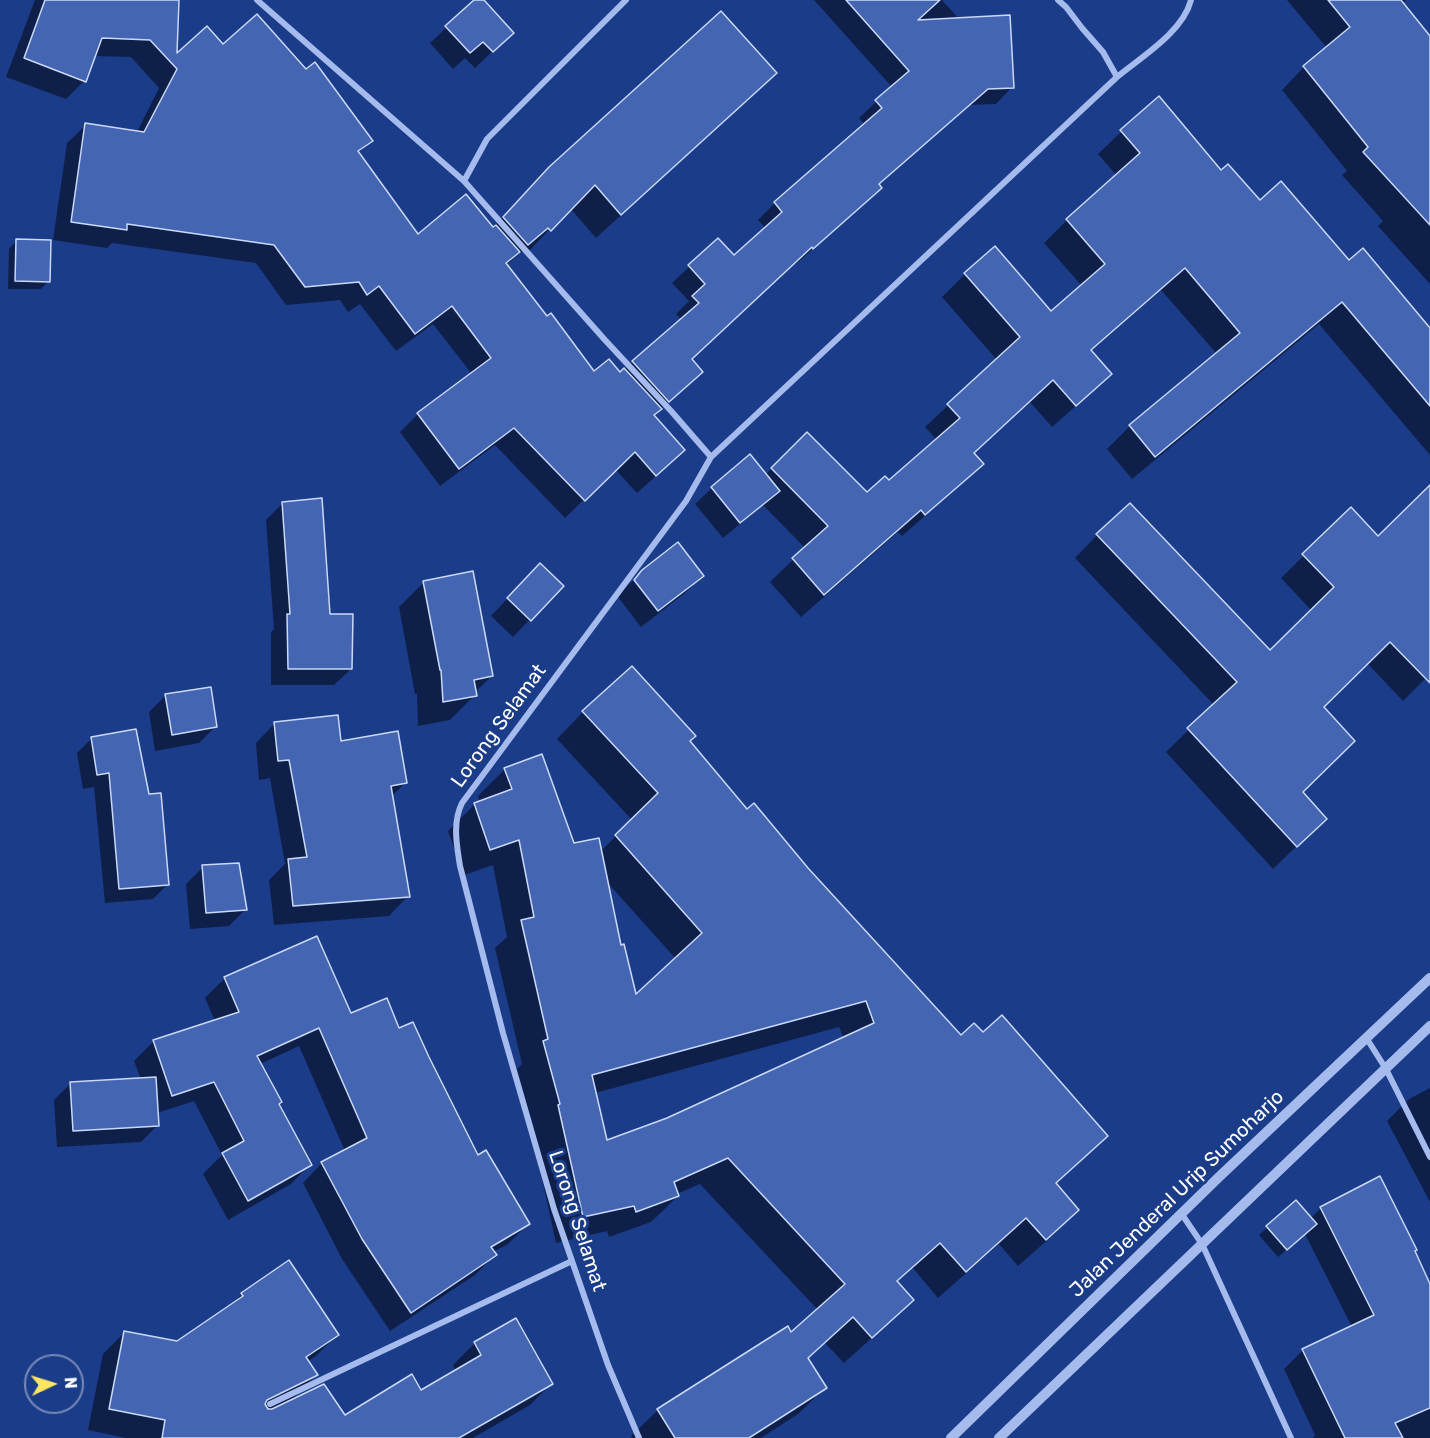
<!DOCTYPE html>
<html>
<head>
<meta charset="utf-8">
<style>
  body { margin:0 }
  #map { position:relative; width:1430px; height:1438px; overflow:hidden; background:#1b3c89; font-family:Rubik,sans-serif }
  canvas { display:block }
  .north { position:absolute; left:24px; top:1354px; width:60px; height:60px; box-sizing:border-box; background:#1b3c89; border:2px solid #768ab8; border-radius:50%; rotate:86deg; font-size:16px; font-weight:700; line-height:24px; text-align:center; color:#fff }
  .north::after { content:''; display:block; margin:auto; width:21px; height:27px; background:#fee661; clip-path:polygon(50% 0,100% 100%,50% 72%,0 100%) }
</style>
</head>
<body>
<div id="map">
<canvas width="1430" height="1438"></canvas>
<div class="north">N</div>
</div>
<script>
const context = document.querySelector('canvas').getContext('2d');
context.lineJoin = 'round';
function fillPath(path, color) {
  context.fillStyle = color;
  context.fill(path, 'evenodd');
}
function stroke(path, color, width, dash) {
  context.strokeStyle = color;
  context.lineWidth = width;
  context.lineCap = dash ? 'butt' : 'round';
  context.setLineDash(dash || []);
  context.stroke(path);
}
function label(font, color, halo, rows, align = 'center') {
  context.font = font + ' Rubik,sans-serif';
  context.lineWidth = 6;
  context.setLineDash([]);
  context.textBaseline = 'middle';
  context.strokeStyle = halo;
  context.fillStyle = color;
  for (const [text, x, y, turn = 0] of rows) {
    context.save();
    context.translate(x, y);
    context.rotate((+turn || 0) * Math.PI / 180);
    context.textAlign = isNaN(turn) ? turn : align;
    if (halo) context.strokeText(text, 0, 0);
    context.fillText(text, 0, 0);
    context.restore();
  }
}
const shadow = new Path2D(`
  M35,0H178L175,57L223,46L371,140L358,153L417,236L492,229L525,193L775,73L751,97L596,238L570,208L526,254L523,251L506,265L546,318L593,373L619,374L682,320L676,314L689,301L672,283L718,240L734,257L766,229L758,220L775,203L865,125L859,118L892,87L814,0H942L959,19L1012,87L996,104L969,105L878,185L863,204L796,264L794,262L691,359L701,372L653,416L665,468L637,493L615,469L565,518L495,445L440,486L400,432L418,414L472,374L433,324L396,351L360,304L348,312L340,300L286,305L256,263L112,243L107,248L53,240L67,143L86,125L137,132L159,88L131,57L94,56L84,81L66,99L6,77Z
  M476,0H482L495,49L475,68L465,58L453,69L430,43Z
  M1287,0H1406L1402,4L1430,38V284L1378,226L1383,221L1342,175L1347,171L1282,90L1304,67L1327,48Z
  M1159,98L1221,172L1259,202L1349,262L1430,331V455L1319,324L1132,479L1107,449L1130,426L1217,354L1161,290L1090,352L1110,374L1087,396L1052,427L1030,402L973,454L982,464L959,486L902,536L898,532L801,617L770,582L805,548L763,505L723,538L695,504L712,488L765,475L807,434L867,494L888,482L937,440L925,427L997,360L942,297L965,274L995,248L1051,313L1082,286L1044,243L1067,220L1117,176L1098,154L1121,132Z
  M17,240L49,281L41,289H8L9,249Z
  M1430,487V674L1403,701L1367,663L1322,708L1301,792L1302,841L1273,869L1166,752L1214,705L1075,558L1097,535L1270,652L1312,611L1281,578L1351,509L1378,538Z
  M283,503L351,669L334,685H271V632L274,629L266,520Z
  M643,571L702,576L685,593L641,627L618,597L625,588Z
  M524,581L562,586L513,637L491,616Z
  M424,582L492,676L474,693L475,695L450,720L418,726L417,694H415L399,607Z
  M165,696L216,726L199,743L155,751L149,712Z
  M583,712L689,741L747,811L807,869L961,1037L1106,1136L1055,1184L1077,1210L1051,1237L1018,1266L999,1244L938,1298L913,1268L897,1282L912,1299L885,1326L844,1363L825,1343L807,1359L825,1388L798,1414L761,1438H632L631,1436L658,1410L791,1335L818,1310L700,1184L677,1194L678,1196L651,1222L609,1237L607,1231L556,1243L532,1133L534,1131L517,1069L522,1064L495,948L507,937L493,865L464,875L448,831L475,804L480,802L478,796L505,769L573,845L601,851L632,820L557,739ZM607,882L676,959L635,997L620,946ZM839,1027L844,1039L668,1120L606,1142L595,1093Z
  M275,723L340,743L405,783L391,797L408,896L389,916L274,925L269,880L285,864L270,778L259,780L256,743Z
  M92,738L167,885L153,899L105,903L94,787L83,789L77,753Z
  M203,867L246,909L229,926L190,929L186,884Z
  M225,978L398,1030L477,1157L528,1224L508,1244L493,1252L495,1255L475,1275L390,1331L342,1259L303,1183L322,1163L345,1151L299,1046L260,1064L277,1104L310,1164L291,1184L228,1220L203,1174L222,1155L194,1101L157,1113L158,1125L141,1142L57,1147L54,1100L71,1083L141,1079L134,1061L154,1041L215,1021L205,998Z
  M1430,1088V1202L1387,1121L1409,1099Z
  M1296,1202L1310,1219L1321,1208L1413,1252L1430,1288V1438H1313L1315,1435L1284,1369L1303,1350L1352,1327L1305,1234L1278,1257L1259,1235Z
  M289,1263L337,1335L316,1356L307,1362L316,1375L290,1402L344,1417L420,1392L456,1371L453,1365L475,1343L516,1320L551,1384L530,1405L473,1438H126L88,1430L103,1354L124,1333L177,1343L230,1306L242,1294Z`);
const building = new Path2D(`
  M45,0H179L177,53L207,26L223,44L257,14L306,69L315,62L373,141L358,151L418,234L466,194L493,227L496,225L520,252L506,263L547,316L551,313L594,371L609,359L620,372L624,368L662,409L654,415L685,450L656,476L635,452L585,501L514,428L459,469L417,413L491,358L452,306L415,334L379,286L367,295L359,282L305,287L274,245L127,224V230L71,222L85,123L144,132L177,69L150,40L102,38L86,82L24,58Z
  M474,0H484L514,33L493,52L483,42L470,53L445,26Z
  M846,0H940L918,20L1010,15L1014,88L988,89L879,184L882,188L813,249L812,247L692,359L703,372L669,402L632,361L699,303L692,296L705,284L688,265L718,238L734,255L782,212L774,202L882,108L875,100L909,71Z
  M1328,0H1401L1430,36V225L1363,152L1368,147L1303,66L1350,27Z
  M721,11L777,73L621,215L595,185L551,231L548,228L528,245L503,217L549,167Z
  M1159,96L1221,170L1228,164L1260,200L1281,181L1349,260L1363,248L1430,328V406L1342,302L1155,457L1129,425L1240,333L1185,268L1091,350L1112,374L1076,406L1053,380L974,453L984,464L925,515L921,510L824,595L792,558L828,526L771,468L807,432L867,492L885,476L889,480L960,418L947,404L1020,337L964,273L995,246L1051,311L1105,264L1066,219L1140,153L1120,130Z
  M16,239L51,240L50,282L15,281Z
  M750,454L780,491L740,523L711,487Z
  M1430,485V683L1390,642L1324,707L1355,741L1303,792L1327,819L1297,847L1187,728L1237,682L1096,534L1130,503L1270,650L1334,587L1302,554L1351,507L1378,536Z
  M322,498L330,614H353L352,669H288L287,614H290L282,502Z
  M678,542L704,576L658,611L634,580L642,570Z
  M540,563L564,586L531,621L507,598Z
  M473,571L493,676L474,680L477,696L443,702L441,670H440L423,581Z
  M632,666L696,736L690,741L747,809L754,803L808,868L961,1035L974,1023L983,1032L1002,1015L1108,1136L1056,1183L1079,1210L1046,1240L1026,1218L966,1272L940,1243L897,1281L914,1300L872,1338L853,1317L808,1358L827,1388L749,1438H675L657,1409L788,1326L791,1332L845,1284L728,1158L674,1182L679,1196L636,1212L634,1206L583,1217L558,1105L560,1104L543,1041L548,1039L521,920L534,917L519,840L490,850L474,803L512,789L504,768L542,754L574,843L599,838L621,945L624,944L636,994L702,933L615,835L658,793L582,711ZM866,1001L874,1023L667,1118L607,1140L592,1075Z
  M211,687L217,727L172,735L165,694Z
  M338,715L341,741L398,731L407,783L391,786L410,897L293,906L288,859L307,857L289,760L278,761L274,722Z
  M136,729L149,794L161,793L169,885L119,889L109,773L97,775L91,737Z
  M239,863L247,910L206,913L202,865Z
  M317,936L351,1013L387,998L399,1028L413,1022L429,1057L478,1155L486,1150L530,1224L491,1247L497,1255L411,1313L362,1239L321,1162L367,1138L319,1028L257,1056L282,1102L279,1104L312,1165L248,1201L222,1153L244,1141L214,1082L172,1096L153,1040L239,1012L224,977Z
  M156,1077L159,1126L73,1131L70,1082Z
  M1380,1176L1417,1250L1415,1251L1430,1284V1408L1395,1423L1403,1438H1345L1302,1349L1374,1315L1320,1207Z
  M1296,1200L1317,1224L1287,1250L1266,1226Z
  M289,1260L339,1335L306,1357L318,1375L267,1400L265,1404L268,1409H272L324,1384L345,1415L412,1374L421,1390L481,1355L474,1342L516,1318L553,1384L459,1438H162L165,1420L109,1409L124,1331L177,1341L243,1296L241,1293Z`);
const minor = new Path2D(`
  M257,0L464,181L605,340L672,412L711,457L686,501L462,803C452,823 457,846 460,866L503,1033L554,1209L608,1365L639,1438
  M1117,77C1141,57 1183,32 1191,0
  M464,181L487,139L626,0
  M711,457L1117,77L1103,52L1082,28L1066,7L1058,0
  M1367,1039L1386,1069L1430,1157
  M1181,1213L1202,1244L1291,1438
  M270,1404L572,1261`);
const tertiary = new Path2D(`
  M951,1438L1220,1176L1430,978
  M999,1438L1430,1026`);
const streetNames = [
  ["Lorong Selamat",499,726,-54],
  ["Jalan Jenderal Urip Sumoharjo",1177,1194,-44],
  ["Lorong Selamat",577,1221,72]
];
fillPath(shadow, '#0007');
fillPath(building, '#4465b2');
stroke(building, '#cad9f9', 1.5);
stroke(minor, '#a5bbed', 6);
stroke(tertiary, '#a5bbed', 10);
label('20px', '#fff', '#1b3c89', streetNames);
</script>
</body>
</html>
